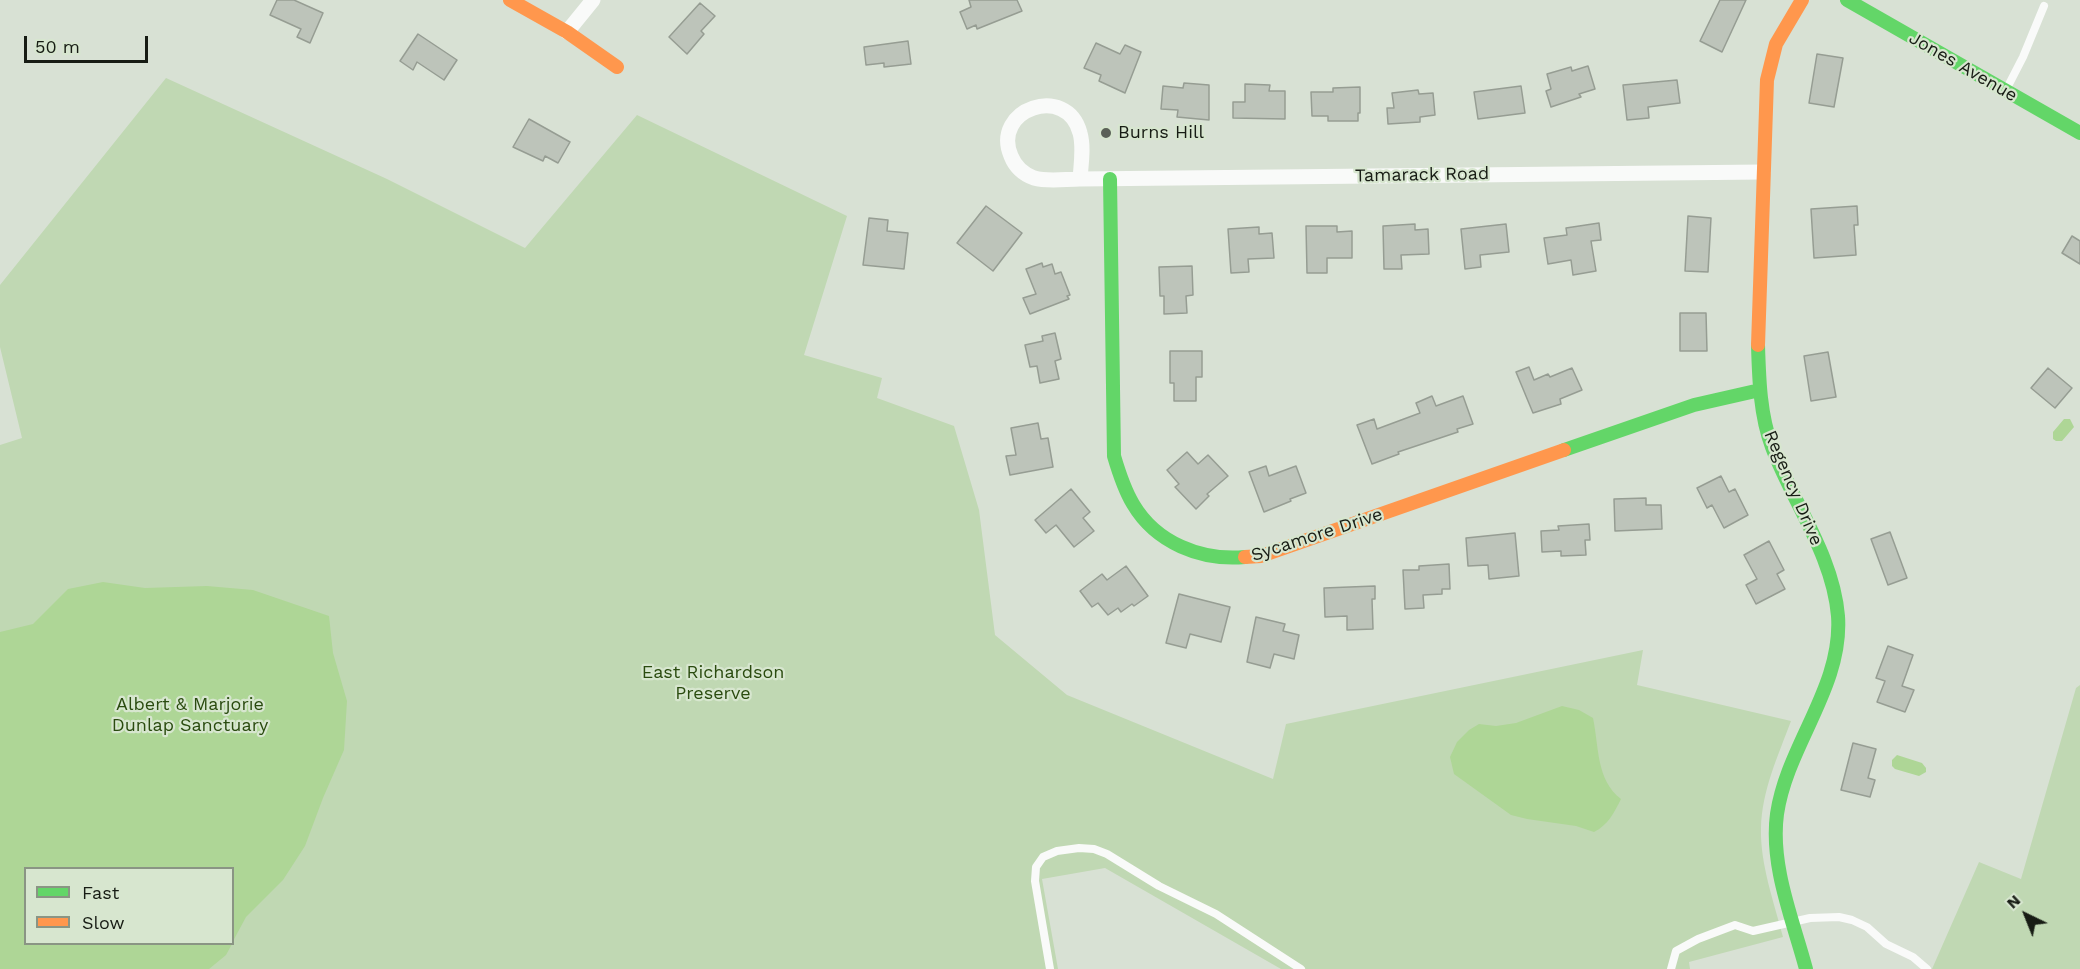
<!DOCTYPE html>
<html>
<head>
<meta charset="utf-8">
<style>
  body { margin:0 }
  #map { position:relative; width:2080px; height:969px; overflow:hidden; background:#d8e1d4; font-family:"Work Sans",sans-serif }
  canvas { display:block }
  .legend { position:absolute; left:24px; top:867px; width:210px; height:78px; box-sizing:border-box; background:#d7e6cf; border:2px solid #8a9584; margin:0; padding:8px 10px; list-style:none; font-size:18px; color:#171c14 }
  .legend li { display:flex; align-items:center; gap:12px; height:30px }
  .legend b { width:30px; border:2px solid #8a9584 }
  .north { position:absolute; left:1996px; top:885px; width:60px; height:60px; -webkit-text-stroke:4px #d7e6cf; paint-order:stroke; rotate:317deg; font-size:16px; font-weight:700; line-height:24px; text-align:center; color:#171c14 }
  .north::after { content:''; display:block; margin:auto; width:21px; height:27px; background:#171c14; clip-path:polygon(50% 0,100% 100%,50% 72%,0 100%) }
  .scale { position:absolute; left:24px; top:36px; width:124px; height:27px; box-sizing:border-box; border:3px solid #171c14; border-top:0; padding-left:8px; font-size:18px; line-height:21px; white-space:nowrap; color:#171c14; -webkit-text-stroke:4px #d7e6cf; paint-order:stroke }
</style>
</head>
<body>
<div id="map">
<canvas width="2080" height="969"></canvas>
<ul class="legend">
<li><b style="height:8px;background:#63d668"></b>Fast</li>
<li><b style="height:8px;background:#ff974d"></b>Slow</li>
</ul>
<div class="north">N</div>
<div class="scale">50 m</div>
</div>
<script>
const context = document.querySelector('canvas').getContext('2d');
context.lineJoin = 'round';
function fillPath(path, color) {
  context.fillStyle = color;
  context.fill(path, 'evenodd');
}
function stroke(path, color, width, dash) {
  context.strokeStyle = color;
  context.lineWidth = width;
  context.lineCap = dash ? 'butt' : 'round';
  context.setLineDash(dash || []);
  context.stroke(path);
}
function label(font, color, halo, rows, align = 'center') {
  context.font = font + ' "Work Sans",sans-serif';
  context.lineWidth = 4.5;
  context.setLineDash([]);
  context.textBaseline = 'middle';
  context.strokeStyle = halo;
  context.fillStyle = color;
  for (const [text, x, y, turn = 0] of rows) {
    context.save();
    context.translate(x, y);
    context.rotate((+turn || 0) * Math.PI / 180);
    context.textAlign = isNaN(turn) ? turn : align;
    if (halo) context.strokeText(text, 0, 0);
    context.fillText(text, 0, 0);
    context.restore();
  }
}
const green = new Path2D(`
  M166,78L387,179L525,248L637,115L847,216L804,355L882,378L877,398L954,426L979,510L995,635L1067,695L1273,779L1286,724L1643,650L1637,685L1791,721C1778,756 1762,790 1761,828C1760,864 1774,902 1783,937L1689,962L1690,969H1281L1105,868L1042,879L1058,969H0V445L22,438L0,347V285ZM26,868H232V944H26Z
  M2080,685V969H1932L1979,862L2021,879L2076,688Z`);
const water = new Path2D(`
  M2064,419H2070L2074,427L2062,441H2056L2053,439V432Z
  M103,582L145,588L207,586L253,590L329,616L333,653L347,701L344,750L323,798L305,846L283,880L246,917L232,943V868H26V944H232L226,955L209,969H0V632L33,624L68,589Z
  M1562,706L1579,710L1593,718C1599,746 1596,780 1621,799C1614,813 1608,825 1594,832L1576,826L1527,819L1511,815L1454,774L1450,757L1457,742L1469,730L1479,724L1496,726L1516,723Z
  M1897,755L1922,763L1926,768V772L1919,776L1895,769L1892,766V760Z`);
const building = new Path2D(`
  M277,0H294L323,13L310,43L297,37L301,29L270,15Z
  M969,0H1017L1022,11L977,29L976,25L967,29L960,12L971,7Z
  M1720,0H1746L1722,52L1700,41Z
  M700,3L715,16L701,31L704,34L687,54L669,37Z
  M418,34L457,60L444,80L417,62L413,70L400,61Z
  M908,41L911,64L884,67V63L866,65L864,47Z
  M1096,43L1120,54L1125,45L1141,52L1125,93L1099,81L1101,75L1084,68Z
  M1817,54L1843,58L1834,107L1809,103Z
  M1588,66L1595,89L1579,94L1581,97L1551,107L1546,91L1551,89L1547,74L1571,67L1572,71Z
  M1677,80L1680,103L1648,107L1649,118L1627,120L1623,85Z
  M1184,83L1209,85V120L1177,117L1178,110L1161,109L1163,86L1183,88Z
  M1245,84L1270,85L1269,91H1285V119L1233,118V102H1245Z
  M1521,86L1525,113L1478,119L1474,92Z
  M1360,87V113H1358V121H1328V116H1312L1311,92H1333V88Z
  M1418,90L1419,94L1433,93L1435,115L1420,117V122L1388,124L1387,108H1394L1392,93Z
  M529,119L570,142L558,163L545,156L543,161L513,147Z
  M986,206L1022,233L993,271L957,243Z
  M1857,206L1858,225H1854L1856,255L1814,258L1811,209Z
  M1688,216L1711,218L1708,272L1685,271Z
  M869,218L888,220L887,231L908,233L904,269L863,265Z
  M1599,223L1601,240L1591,241L1596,271L1573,275L1571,260L1548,264L1544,238L1567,235L1566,228Z
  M1415,224V230L1428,229L1429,254L1401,255L1402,269H1384L1383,226Z
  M1506,224L1509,252L1480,255L1481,267L1465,269L1461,229Z
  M1306,226H1337V232L1352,231V258H1327V273H1307Z
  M1259,227V234L1272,233L1274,258L1248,259L1249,272L1231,273L1228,229Z
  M2072,236L2080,241V264L2062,253Z
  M1042,263L1043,267L1052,264L1055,274L1061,272L1070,295L1067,296L1069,299L1030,314L1023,298L1036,294L1026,269Z
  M1192,266L1193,295L1186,296L1187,313L1164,314V296H1160L1159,267Z
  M1680,313H1706L1707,351H1680Z
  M1055,333L1061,359L1055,361L1059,379L1040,383L1037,366L1030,367L1025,345L1043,341L1042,336Z
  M1170,351H1202V377H1196V401H1174V383H1170Z
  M1828,352L1836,397L1811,401L1804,356Z
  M1529,367L1534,380L1548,374L1550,377L1572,368L1582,390L1560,399L1561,404L1533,413L1516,372Z
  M2048,368L2072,388L2055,408L2031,388Z
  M1432,396L1436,406L1463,396L1473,424L1457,429L1458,432L1398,452L1399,454L1372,464L1357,425L1374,419L1377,429L1420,413L1416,403Z
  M1038,423L1041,439L1048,438L1053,467L1010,475L1006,456L1016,455L1011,428Z
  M1187,452L1198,464L1208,455L1228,476L1207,494L1209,496L1196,509L1175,487L1179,484L1167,470Z
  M1266,466L1269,476L1296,466L1306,493L1290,499L1291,501L1264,512L1249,472Z
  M1721,476L1729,492L1735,489L1748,515L1724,528L1712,505L1707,508L1697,488Z
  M1071,489L1090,512L1083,518L1094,531L1074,547L1056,525L1046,533L1035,520Z
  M1646,498V505H1661L1662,529L1615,531L1614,499Z
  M1589,524L1590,540H1585L1586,555L1561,556V551L1542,552L1541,531L1559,530L1558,526Z
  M1890,532L1907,578L1888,585L1871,539Z
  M1515,533L1519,576L1489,579L1488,565L1468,566L1466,538Z
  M1769,541L1784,570L1777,574L1785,589L1756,604L1746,585L1757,579L1744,555Z
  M1449,564L1450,589H1442V594L1423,595L1424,608L1405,609L1403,570H1419V566Z
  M1126,566L1148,596L1134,606L1132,604L1121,612L1118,608L1108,615L1098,603L1092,607L1080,591L1102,574L1107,580Z
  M1375,586V599H1372L1373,629L1347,630V616L1325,617L1324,588Z
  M1179,594L1230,607L1221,642L1190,634L1186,648L1166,643Z
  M1256,617L1285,624L1283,631L1299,635L1294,659L1274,654L1270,668L1247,662Z
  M1888,646L1913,655L1902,686L1914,690L1905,712L1877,702L1885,681L1876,678Z
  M1853,743L1876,749L1868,778L1875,780L1870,797L1841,790Z`);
const lane = new Path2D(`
  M2006,90L2023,57L2044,6
  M1050,969L1035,881L1036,867L1043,857L1057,851L1079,848L1094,849L1107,854L1159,886L1216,914L1301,969
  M1671,969L1676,951L1698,939L1735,925L1753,931L1810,918L1839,917L1852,920L1867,927L1886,944L1913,957L1927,969`);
const street = new Path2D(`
  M567,32L593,0
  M1080,179C1081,164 1084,147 1080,133C1067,83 991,109 1011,156C1015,166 1023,174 1034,178C1048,182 1065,179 1080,179L1763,172`);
const fast = new Path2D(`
  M1847,0L2080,133
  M1110,179L1114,456C1119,473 1124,489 1133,504C1156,543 1201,561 1245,557
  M1758,345C1759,379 1760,415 1772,447C1793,503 1833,555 1838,616C1843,687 1787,745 1777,814C1770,866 1793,920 1806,969
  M1564,450L1694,405L1760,390`);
const slow = new Path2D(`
  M510,0L567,32L617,67
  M1758,345L1767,80L1776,44L1802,0
  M1245,557L1261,556L1564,450`);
const markers = [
  [1106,133,6,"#5b6157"]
];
const streetNames = [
  ["Jones Avenue",1963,67,30],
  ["Tamarack Road",1422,175,-1],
  ["Regency Drive",1793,488,67],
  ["Sycamore Drive",1317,535,-18]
];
const poiNames = [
  ["Burns Hill",1118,133]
];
const parkNames = [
  ["East Richardson",713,673],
  ["Preserve",713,694],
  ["Albert & Marjorie",190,705],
  ["Dunlap Sanctuary",190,726]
];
fillPath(green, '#c0d8b3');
fillPath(water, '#aed696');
fillPath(building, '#bdc4ba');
stroke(building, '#969d93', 1.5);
stroke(lane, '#f9faf9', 8);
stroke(street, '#f9faf9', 15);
stroke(fast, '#63d668', 14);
stroke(slow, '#ff974d', 14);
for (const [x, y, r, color] of markers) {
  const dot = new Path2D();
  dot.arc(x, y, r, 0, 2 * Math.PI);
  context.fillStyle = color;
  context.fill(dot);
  stroke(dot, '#d7e6cf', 2);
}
label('18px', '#171c14', '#d7e6cf', streetNames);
label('18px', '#171c14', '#d7e6cf', poiNames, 'left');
label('18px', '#2a4b0f', '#d7e6cf', parkNames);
</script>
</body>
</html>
